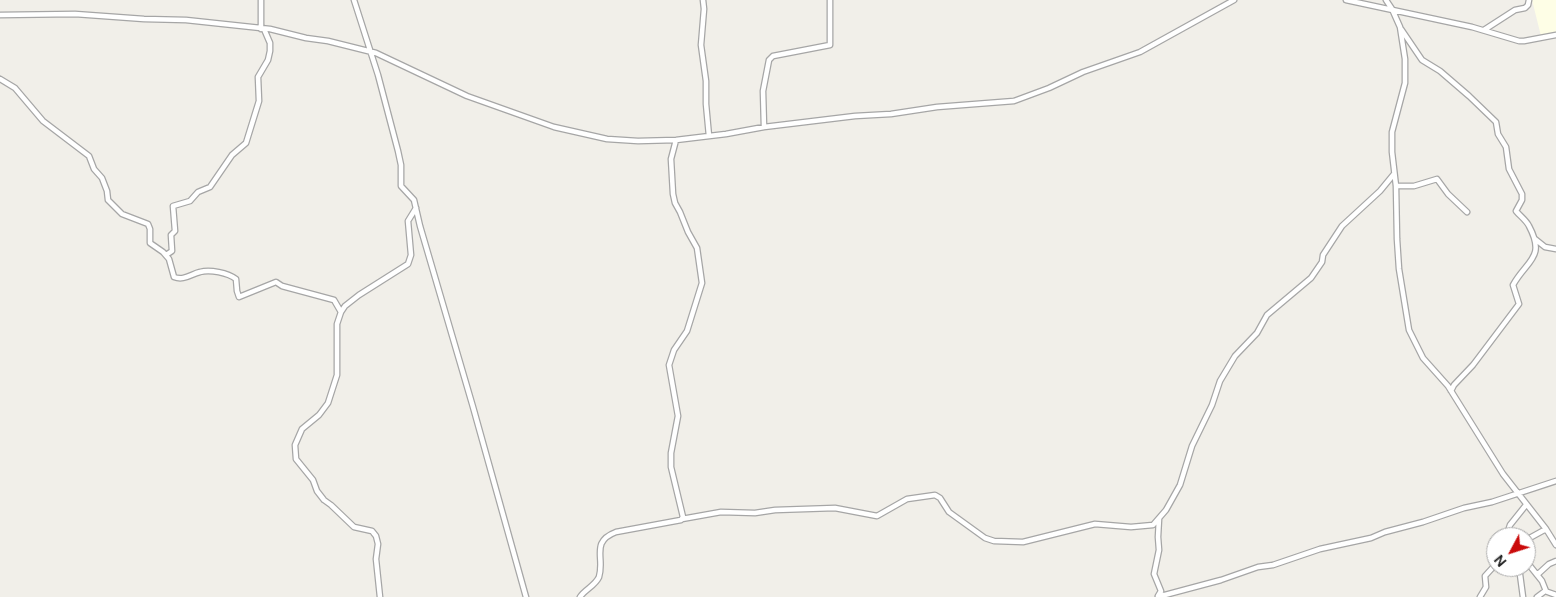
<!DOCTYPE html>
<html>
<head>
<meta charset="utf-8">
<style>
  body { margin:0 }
  #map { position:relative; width:1556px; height:597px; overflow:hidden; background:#f1efe9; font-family:"DM Sans",sans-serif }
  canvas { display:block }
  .north { position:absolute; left:1486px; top:527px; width:50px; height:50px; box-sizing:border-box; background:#fff; border:1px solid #a7a7a7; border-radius:50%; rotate:230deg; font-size:14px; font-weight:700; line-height:20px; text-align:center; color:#222 }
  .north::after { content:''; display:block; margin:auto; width:18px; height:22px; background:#ca0a0a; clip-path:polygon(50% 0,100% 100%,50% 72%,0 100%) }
</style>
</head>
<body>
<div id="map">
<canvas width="1556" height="597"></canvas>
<div class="north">N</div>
</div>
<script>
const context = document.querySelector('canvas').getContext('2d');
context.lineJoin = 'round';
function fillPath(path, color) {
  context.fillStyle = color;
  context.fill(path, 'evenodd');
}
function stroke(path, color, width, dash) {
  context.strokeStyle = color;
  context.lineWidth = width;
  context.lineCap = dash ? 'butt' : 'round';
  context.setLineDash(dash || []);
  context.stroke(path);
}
const education = new Path2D(`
  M1532,0H1556V32L1541,36Z`);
const minor = new Path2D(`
  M261,0V29
  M354,0L378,75L398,151L401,165V186L414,200L420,226L473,407L526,597
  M703,0L704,9L701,45L706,81V104L709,136
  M1346,0L1472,27L1519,41H1524L1556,35
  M1386,0L1392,9L1400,27L1405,59V83L1392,132V152L1396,186L1397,239L1399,269L1409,330L1423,358L1448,386L1503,474L1546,529L1556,545
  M0,15L75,14L144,19L186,20L270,29L306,38L328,41L376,53L467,96L554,127L607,139L638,141L676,140L726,134L764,127L855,116L891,114L937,107L1014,101L1049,88L1083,72L1140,52L1234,0
  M1401,29L1422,60L1440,71L1469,96L1496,122L1498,134L1506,147L1509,169L1522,194V200L1516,211C1520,216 1526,220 1529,226C1546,258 1527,260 1513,285L1519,304L1473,365L1454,385L1451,391
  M1484,30L1515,10L1525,8L1528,5L1529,0
  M0,79L15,88L43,121L89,156L94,169L102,178L107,191L108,200L122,214L148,224L150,229V243L163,252L169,259L174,277C184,281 191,274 200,272C210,269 228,273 236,279L237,291L239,297L276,282L282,286L334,300L341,312
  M764,127L763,91L769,60L773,56L830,45V0
  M1396,186H1414L1437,179L1448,194L1467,212
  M1535,239L1545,247L1556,249
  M166,255L172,251L171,235L175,231L173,206L190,201L198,192L210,187L232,155L246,143L259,101L258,77L268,60L270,51V43L264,29
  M682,519L721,512L755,513L775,510L835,508L877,516L907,499L935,495L940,498L949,512L985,538L994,541L1023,542L1095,524L1131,527L1153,525L1166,510L1180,485L1192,446L1212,405L1220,381L1235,356L1257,333L1267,315L1311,278L1322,262L1323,255L1342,226L1380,191L1394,174
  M1506,537L1510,525L1526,505
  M1526,540L1546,529
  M1526,561L1542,581L1546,591
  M1519,567L1523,597
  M1537,575L1549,564L1556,561
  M1159,595H1165L1221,580L1258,567L1273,565L1320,549L1371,538L1385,532L1423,522L1464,508L1492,502L1556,481
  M1158,596L1161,591L1154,574L1159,550L1158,537L1159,519
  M380,597L376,559L378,544L376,536L372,531L354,527L331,505L324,500L317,491L313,480L296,459L295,445L302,429L319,415L328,403L337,375V324L341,312L345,306L359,295L408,264L411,255L408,221L416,208
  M580,597C585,589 595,586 599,577C605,558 590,542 616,532L681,520L683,517L671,467V453L678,416L669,365L674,350L687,331L702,283L697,248L688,232L680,212L675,203L673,194L671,159L676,140
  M1480,597L1486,587L1485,576L1496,564
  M1537,597L1545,591L1556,595`);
fillPath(education, '#fefee6');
stroke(minor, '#a6a6a6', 7);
stroke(minor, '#fff', 4.5);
</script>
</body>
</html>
